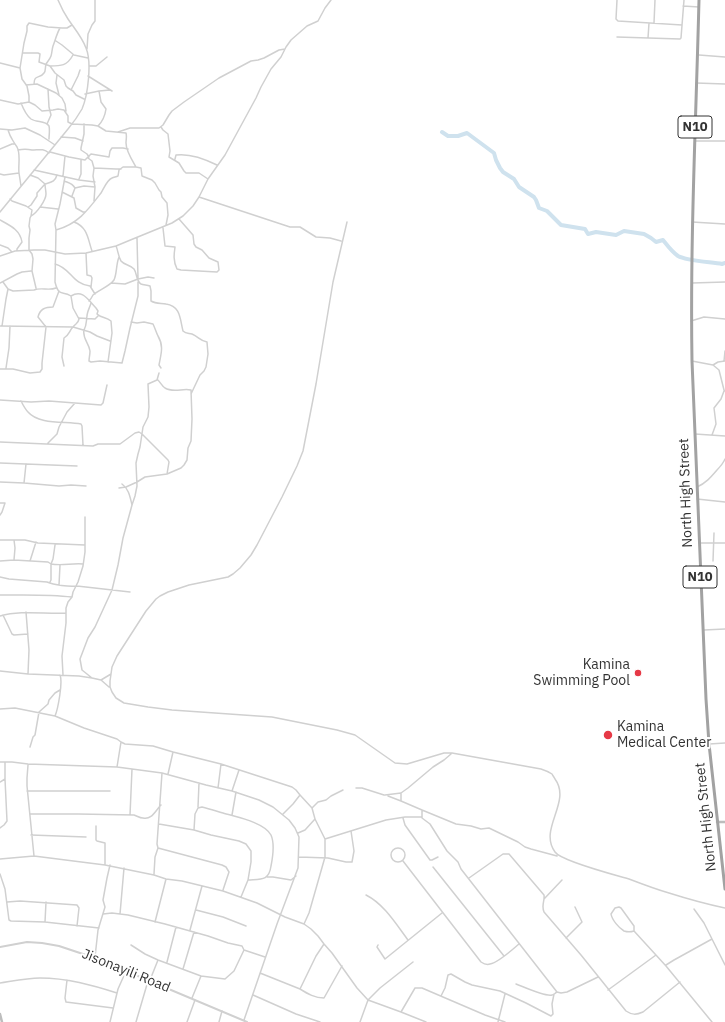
<!DOCTYPE html>
<html>
<head>
<meta charset="utf-8">
<style>
  body { margin:0 }
  canvas { display:block; background:#fff }
</style>
</head>
<body>
<canvas width="725" height="1022"></canvas>
<script>
const context = document.querySelector('canvas').getContext('2d');
context.lineJoin = 'round';
function stroke(path, color, width, dash) {
  context.strokeStyle = color;
  context.lineWidth = width;
  context.lineCap = dash ? 'butt' : 'round';
  context.setLineDash(dash || []);
  context.stroke(path);
}
function label(font, color, halo, rows, align = 'center') {
  context.font = font + ' "IBM Plex Sans",sans-serif';
  context.lineWidth = 4;
  context.setLineDash([]);
  context.textBaseline = 'middle';
  context.strokeStyle = halo;
  context.fillStyle = color;
  for (const [text, x, y, turn = 0] of rows) {
    context.save();
    context.translate(x, y);
    context.rotate((+turn || 0) * Math.PI / 180);
    context.textAlign = isNaN(turn) ? turn : align;
    if (halo) context.strokeText(text, 0, 0);
    context.fillText(text, 0, 0);
    context.restore();
  }
}
const river = new Path2D(`
  M442,132L448,136H458L467,133L494,153L496,160L500,168L503,172L514,179L519,187L534,197L536,200L539,208L547,211L561,225L585,229L588,234L596,232L616,235L624,231L644,234L651,238L656,242L663,240C667,245 672,252 678,256C687,261 711,262 722,264L725,263`);
const minor = new Path2D(`
  M617,0L616,19L618,21L682,25
  M683,6L699,7
  M654,23L655,0
  M62,28L48,27L29,23L27,26V31L24,43L20,68L22,79L27,86L29,96V102L35,105L42,111L53,110L58,109L64,110L68,116V122L72,124
  M617,37L680,39L681,38L684,0
  M648,38L649,23
  M56,41L62,45L74,55L88,58
  M87,49L88,34L92,25L95,21V0
  M23,53H38L40,54L39,62L50,66L55,73L64,80L66,86L68,88L73,91L76,95L84,99
  M699,55L725,57
  M0,63L20,68
  M50,66C61,66 67,66 73,55
  M89,66H96L107,57
  M57,75L56,83L59,95
  M88,76L112,91
  M696,83L725,84
  M34,84C34,74 40,79 44,73C46,71 45,67 46,64C48,61 50,59 51,56C52,53 52,49 53,46C55,41 57,33 60,28H67L72,25
  M26,85L37,84L56,93L62,98L65,104L66,111
  M71,90L78,76L80,70
  M85,94L99,91L110,90
  M0,100L18,104L29,102
  M21,103C23,108 27,116 31,119C37,123 45,120 49,126C50,130 49,135 49,139
  M47,124L51,115L49,107L48,89
  M72,124L92,125L98,126L106,131L126,133C127,137 126,139 126,143C126,151 132,160 136,167L141,168L142,176L152,180L155,183L159,190L161,192L162,197L167,203L168,215L166,225
  M84,124V134L81,148V150L87,154L89,157
  M98,126C102,122 105,116 106,109L101,102L99,91
  M161,127L163,130L168,134L170,151L169,157L179,163L184,171L186,173H199L208,179
  M0,129L12,130L25,128L40,135L55,145
  M8,130C9,133 10,136 12,139C13,141 15,144 17,147C21,154 18,165 19,173
  M118,132L130,128H159L163,125L169,115L172,111L184,102L219,78L251,61L258,60L264,58L279,50L285,49
  M61,137L75,138L83,141
  M695,141H725
  M0,149L12,144H15
  M18,150C23,149 27,149 32,150C39,150 43,148 49,153
  M50,152L69,157L85,160L91,154L109,157L110,151L112,148H123L128,149
  M88,158L92,161L94,168
  M175,159L176,155C191,153 205,159 217,165
  M34,170L79,180L95,182
  M0,174L4,175L19,173L21,186
  M63,176L65,156
  M79,179L81,174V160
  M64,181C69,183 72,183 75,188L72,196
  M75,188L84,186L95,187
  M62,192L74,198L76,208L83,212H85
  M199,197L290,227H300L316,237L330,238L341,241
  M10,199L12,201L26,206L32,210L31,216L30,218L29,226L30,230L29,238V250L32,254L33,259L32,271L36,288
  M94,201L95,187L93,176L94,168L116,169H121
  M28,207L31,205L37,196V193L45,184L38,178L30,175
  M40,207L58,209
  M0,212L68,129C73,123 78,116 82,109C88,95 92,62 86,48C82,37 74,28 68,19C64,13 61,7 58,0
  M31,216C37,213 46,200 46,194C46,191 45,187 45,184C51,182 55,182 57,175
  M0,220C11,226 20,230 22,242L17,249V251
  M74,222C88,227 88,240 92,251
  M347,222L333,282L316,384L303,451L297,466L282,497L257,545L251,555L240,568L233,574L228,577L189,585L168,592L160,596L156,599L146,611L117,656L112,667L110,681V687L112,692L116,698L124,703L148,707L172,710L272,717L337,730L355,735L395,763L407,764L444,753H452L541,769C544,770 549,772 552,774C553,776 554,777 555,779C572,802 538,829 555,852C561,861 615,875 629,879C642,884 655,889 669,893C688,899 706,904 725,908
  M692,222L725,224
  M163,228L165,246L175,247C174,254 173,261 177,269L181,270L217,272L219,270L218,262L209,258L202,250L196,247L194,244L193,235L179,219
  M56,230L55,224L60,204L65,177
  M137,238L138,278
  M0,245L8,248L12,252
  M116,246C118,250 118,256 121,261C124,265 131,265 134,269C137,273 136,281 141,284C143,285 147,285 150,286L151,291V301C156,304 161,303 166,304C181,306 180,320 183,331C186,334 189,333 192,334C199,337 199,340 207,342L208,354L206,367L204,371L200,375L191,394
  M86,253L87,275L91,276L92,278L91,287
  M0,256L15,251L34,250H45L65,254L86,253L116,246L128,241L172,223L183,216L193,206L199,197L208,179L225,155L256,98L261,87L271,69L281,57L286,47L291,40L307,26L318,21L325,8L331,0
  M55,264C71,268 72,284 90,286L95,294
  M138,279L148,277L154,278
  M3,282L8,289L13,291L34,290C41,287 49,291 56,288
  M0,283L17,274L22,272L31,271
  M111,283L125,284L138,279
  M692,283L725,282
  M89,301C90,300 92,297 93,295C98,290 109,287 114,280C117,274 116,264 119,257
  M79,318L95,319L98,316
  M691,321L704,317L725,319
  M131,322L137,323L144,322L153,324C155,328 156,332 158,336C164,346 161,354 159,365L161,368
  M0,326L73,327L90,332L97,336L110,341
  M2,326L6,299L8,289
  M84,330C82,338 89,343 90,351C90,355 89,358 89,361L91,362L100,361L122,363L125,351L130,328L138,296V282
  M84,330C87,324 86,322 87,316C87,312 90,307 91,303
  M692,361L713,365L718,362L725,361
  M724,361L725,351
  M108,362L112,333L111,321C106,317 101,318 97,314L98,311L96,308C88,300 83,289 71,296C62,290 59,298 55,282L56,230C78,224 88,210 101,193C104,188 107,180 112,178C114,177 116,177 118,176L119,170L123,167H136
  M713,365L719,370L724,390L725,391
  M64,366L62,357L64,338C70,334 69,331 73,327C76,323 78,324 79,319L73,308L71,296
  M6,368L9,348L10,326
  M0,369H13L30,373L40,372L42,369V363L46,327L38,317C40,309 45,307 53,307L59,291
  M0,400L31,402L49,401L101,405L103,403L107,385
  M21,401C23,405 25,409 28,412C39,425 66,421 81,424L82,426L83,445
  M695,434L725,436
  M712,435L716,424L714,408L721,399L724,391
  M0,442L93,446L98,444H120L135,433L139,432L142,434L168,460L169,462L167,474
  M48,443L57,434L59,427L67,412L75,403
  M0,463L77,466
  M0,482L24,483L59,486L71,485L86,486
  M24,483L26,464
  M122,484C129,489 130,497 132,505
  M697,487C706,483 711,477 717,470C721,466 723,464 725,459
  M119,488L126,487L137,482L145,477L167,474L181,468L184,465L187,460L188,448L191,441L192,419L191,390C183,388 173,393 165,388C162,386 160,382 158,380
  M697,499L725,502
  M0,503H5L2,512L0,515
  M0,540H25L38,543L85,545
  M699,543H725
  M55,545L53,559L51,564C62,566 72,563 83,564
  M14,560L15,548L14,540
  M0,561L14,560L48,562L51,564V580L50,582
  M30,561L36,542
  M713,561L714,533
  M0,577L9,579L47,582C54,585 69,587 77,586L130,592
  M59,585L60,565
  M0,595C24,595 48,594 72,597
  M26,612L29,650L28,674
  M3,615L12,634L14,635L28,634
  M0,616C21,610 44,614 66,613
  M704,630L725,629
  M0,671L28,674L79,676L92,678L101,680L109,687
  M63,675L62,656L66,623V608L68,602L72,597L73,592L78,582L83,566L85,552V517
  M92,678L82,670L80,659L88,638L95,627L112,590L118,565L123,538L132,505L135,496L137,486L136,463L138,454L140,447L143,427L148,417L149,407L148,384L157,380L159,373
  M101,680L111,674
  M0,709L15,708L55,716L84,728L117,739L121,742L117,767
  M55,716C58,709 63,682 60,675
  M121,742L125,744L153,746L173,752
  M709,744L725,743
  M30,747L33,737L35,735L39,712L48,704L49,700L55,693L60,690
  M0,762H12L28,764L117,767L162,773L206,785L232,791L259,800L273,807L289,820L295,828L299,837L298,868L277,924L244,1020
  M28,765L27,778V786L34,856
  M168,774L173,752L221,764L292,787L296,790L300,795L293,804L283,814
  M0,782L5,779
  M218,788L221,764
  M356,788H362L384,795
  M27,791H110
  M232,791L239,770
  M401,793V801L422,810V818L430,824L447,851L458,862L461,869L557,992L561,993L567,992L598,977
  M300,795L312,808
  M385,795L401,793L408,788L433,767L444,760L451,754
  M388,796L401,801
  M198,807L199,783
  M422,810L456,824L471,826L481,829L489,828L518,842L525,847L531,849L557,856
  M30,814H78L134,815C137,816 140,818 143,818C152,820 155,811 161,805
  M130,815L132,769
  M232,815L236,792
  M403,818L405,825L430,860H432L438,857
  M159,824L194,830L211,835L239,841L246,844L251,851V862L248,880L241,897
  M96,826V840L97,841L105,843V865
  M0,828L4,825L7,821L5,779V762
  M194,830L195,814L198,808L202,807C210,809 216,811 223,813C236,817 264,822 271,835C275,844 273,856 271,866C269,881 261,879 248,880
  M298,833L305,830L315,819L312,808L318,802L326,800L331,796L343,790
  M31,835L86,837
  M325,839L386,820L405,817H422
  M158,848L222,865L226,867L229,872L223,890
  M391 855a7 7 0 1 1 14 0a7 7 0 1 1-14 0Z
  M299,857L328,858L346,862H352L354,851L351,831
  M0,859L34,856L105,865L154,875L166,879L182,881L223,891L257,903L285,917L304,924L311,929L318,936L324,944L332,953L357,988L368,1000L401,1012L426,1022
  M403,861L481,962C484,964 487,965 490,964C498,963 513,949 519,944
  M433,867L504,956
  M0,874L5,889L9,920L11,921L45,922L99,928
  M154,874L155,857L158,848L157,844L162,773
  M267,877H273L291,880L296,876
  M469,878L503,854H509L544,895C545,901 541,905 544,912L581,955L626,1011C632,1015 636,1015 643,1012L680,982
  M366,895C384,904 396,924 408,940
  M544,899L562,880
  M7,902L20,901L77,905L79,908L77,926
  M196,910L223,917L246,926
  M103,914L112,913L128,915L165,924L208,936L228,943L242,946L244,950L265,957
  M120,914L124,868
  M45,922L46,902
  M155,922L166,879
  M304,924L309,913L325,857V839L315,819
  M190,930L202,886
  M634,931C631,932 627,932 624,931C619,928 612,920 611,914L615,908L619,907L621,908L634,926V931L666,966L712,1022
  M566,938L582,922L575,907
  M712,939L725,965
  M131,945L145,954L158,960L201,976L192,998
  M378,945L377,947L385,959L442,913
  M95,957L98,930L105,907L103,900L107,878L110,865
  M167,962L176,927
  M666,965L674,960L712,939L704,923L694,909
  M183,969L194,932
  M260,973L300,989L316,956L324,944
  M201,976L225,979L234,971L244,950
  M67,980L65,998L66,1002L113,1008
  M150,980L158,960
  M0,983C13,981 27,978 40,978C67,978 92,985 117,993
  M516,984C524,987 545,997 552,995C554,995 555,993 557,992
  M300,989C308,994 315,998 324,998L342,966
  M608,990L656,955
  M253,995L296,1014L320,1022
  M441,996L445,988L448,975L451,974L465,982L472,985L500,991L526,1003L551,1016L553,1014L552,1004L554,994
  M401,1012L415,988H422L485,1015L505,1022
  M110,1022L118,989L126,971
  M136,1022L148,981
  M187,1022L195,1000
  M219,1022L222,1011
  M360,1022L368,1000L380,988L413,962
  M498,1022L505,994`);
const tertiary = new Path2D(`
  M0,947L27,942L42,943L59,946L95,958L247,1022`);
const secondary = new Path2D(`
  M717,822H725
  M0,1014L2,1022`);
const trunk = new Path2D(`
  M699,0C696,120 690,241 692,361L706,699L709,744L725,889`);
const markers = [
  [638,673,4,"#e63946"],
  [608,735,5,"#e63946"]
];
const shields = [
  [695,127,34],
  [700,577,34]
];
const shieldNames = [
  ["N10",695,127],
  ["N10",700,577]
];
const streetNames = [
  ["North High Street",686,493,-92],
  ["North High Street",706,817,-96],
  ["Jisonayili Road",126,971,22]
];
const poiNames = [
  ["Kamina",630,665],
  ["Swimming Pool",630,681],
  ["Kamina",617,727,"left"],
  ["Medical Center",617,743,"left"]
];
stroke(river, '#cfe2ee', 4);
stroke(minor, '#d0d0d0', 1.5);
stroke(tertiary, '#d0d0d0', 2);
stroke(secondary, '#bdbdbd', 2.5);
stroke(trunk, '#a2a2a2', 3);
for (const [x, y, r, color] of markers) {
  const dot = new Path2D();
  dot.arc(x, y, r, 0, 2 * Math.PI);
  context.fillStyle = color;
  context.fill(dot);
  stroke(dot, '#fff', 1.5);
}
for (const [x, y, w] of shields) {
  const box = new Path2D();
  box.roundRect(x - w / 2, y - 11, w, 22, 3);
  context.fillStyle = '#fff';
  context.fill(box);
  stroke(box, '#333', 1);
}
label('bold 13px', '#333', null, shieldNames);
label('14px', '#333', '#fff', streetNames);
label('14px', '#333', '#fff', poiNames, 'right');
</script>
</body>
</html>
